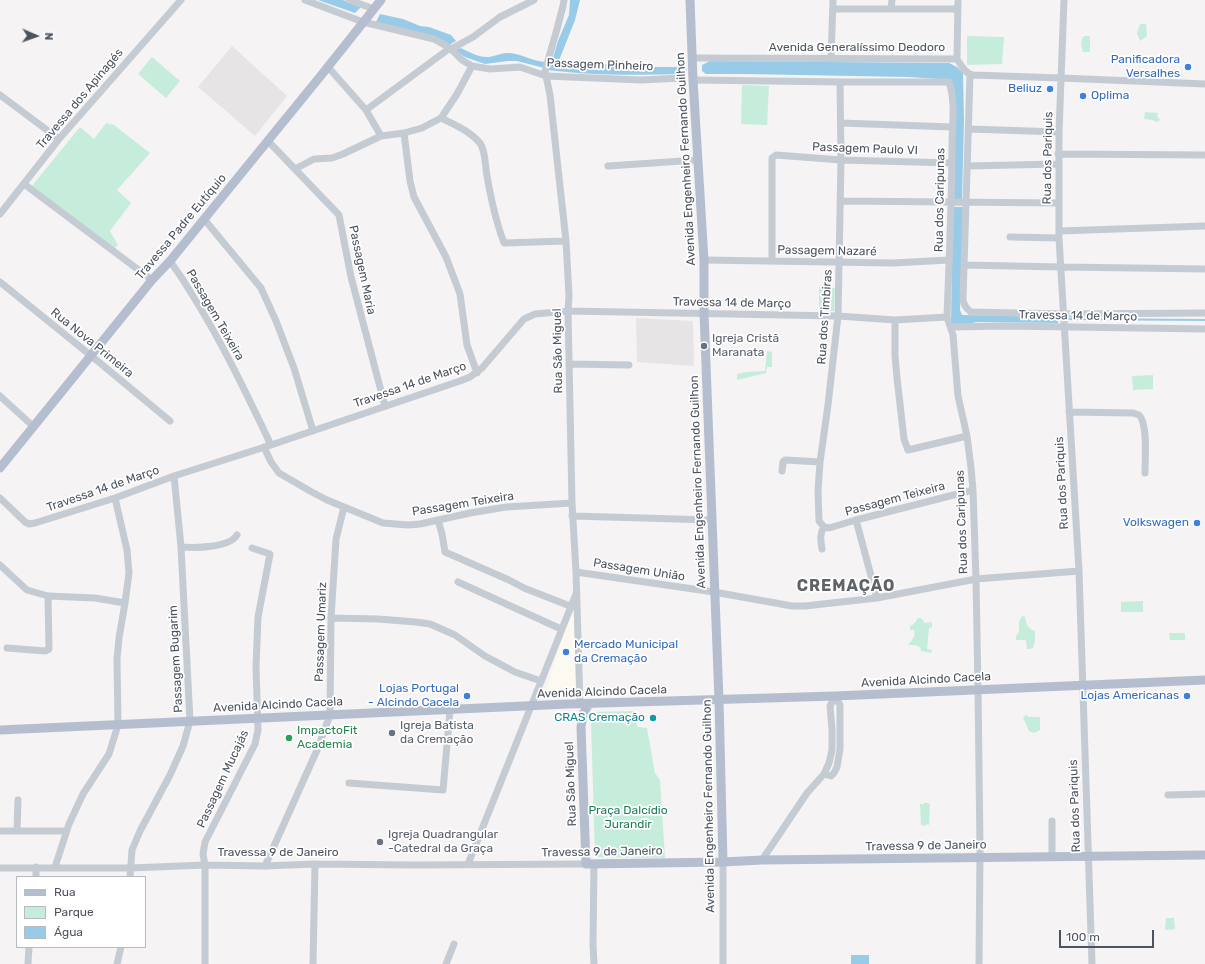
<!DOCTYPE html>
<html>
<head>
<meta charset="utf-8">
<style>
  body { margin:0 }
  #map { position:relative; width:1205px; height:964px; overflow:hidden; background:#f5f3f3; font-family:Rubik,sans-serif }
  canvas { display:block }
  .legend { position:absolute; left:16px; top:876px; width:130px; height:72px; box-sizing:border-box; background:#fff; border:1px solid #b7babf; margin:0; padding:5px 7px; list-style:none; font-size:12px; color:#4c535f }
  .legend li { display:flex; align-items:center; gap:8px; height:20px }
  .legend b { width:20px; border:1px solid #b7babf }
  .north { position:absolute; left:16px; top:16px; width:40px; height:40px; -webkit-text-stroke:3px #fff; paint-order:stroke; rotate:92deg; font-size:11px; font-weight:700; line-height:16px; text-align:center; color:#4c535f }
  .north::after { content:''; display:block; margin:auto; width:14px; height:18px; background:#4c535f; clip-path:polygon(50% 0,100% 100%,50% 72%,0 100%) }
  .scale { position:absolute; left:1059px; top:930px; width:95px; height:18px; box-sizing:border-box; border:2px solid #4c535f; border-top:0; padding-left:5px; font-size:12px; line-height:14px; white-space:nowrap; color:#4c535f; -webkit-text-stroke:3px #fff; paint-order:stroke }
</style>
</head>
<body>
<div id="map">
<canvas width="1205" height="964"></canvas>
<ul class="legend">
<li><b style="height:5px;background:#b5becf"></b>Rua</li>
<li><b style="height:11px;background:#c6eddb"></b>Parque</li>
<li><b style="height:11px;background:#97cbe7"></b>Água</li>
</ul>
<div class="north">N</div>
<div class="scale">100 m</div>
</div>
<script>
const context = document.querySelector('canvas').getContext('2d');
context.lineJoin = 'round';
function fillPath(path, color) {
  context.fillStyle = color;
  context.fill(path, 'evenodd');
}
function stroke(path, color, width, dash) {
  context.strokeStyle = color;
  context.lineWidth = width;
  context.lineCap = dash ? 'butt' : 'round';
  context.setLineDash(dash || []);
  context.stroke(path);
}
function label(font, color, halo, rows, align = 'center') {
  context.font = font + ' Rubik,sans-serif';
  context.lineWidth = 3.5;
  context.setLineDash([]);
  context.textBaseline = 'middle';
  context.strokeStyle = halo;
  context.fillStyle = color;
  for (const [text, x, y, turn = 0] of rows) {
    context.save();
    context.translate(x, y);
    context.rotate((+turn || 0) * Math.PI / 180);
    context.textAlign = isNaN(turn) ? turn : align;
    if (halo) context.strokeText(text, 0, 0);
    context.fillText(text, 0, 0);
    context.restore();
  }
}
const commercial = new Path2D(`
  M571,609L574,610L577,695L543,698Z`);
const education = new Path2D(`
  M232,46L287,96L255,136L198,87Z
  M636,318L693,321L694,366L637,362Z`);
const green = new Path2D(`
  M1140,24H1146L1147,36L1140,41L1137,33Z
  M967,36L1004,37L1002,64L967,65Z
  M1084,36H1090V52H1083C1081,46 1080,41 1084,36Z
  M152,57L180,81L166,98L138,74Z
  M742,85L769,86L767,125L741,124Z
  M1145,112L1158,113L1157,116L1160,120L1157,122L1152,120L1144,119Z
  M106,123L114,125L150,153L117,190L131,203L110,231L118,245L115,248L31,187L80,127L94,139Z
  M831,286V288H835L834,311L819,312V287Z
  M767,351L772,352V367H767L766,373L737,380V374L746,372L765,371Z
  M1153,375V389L1133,390L1132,376Z
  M1143,601V612H1121V602Z
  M1022,616L1025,617C1026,624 1028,629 1035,631V640L1033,648L1029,649H1027L1026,640H1016V636L1019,632V622Z
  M918,618H921L925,623L932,622V627L929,628L927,649L932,650L931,653L921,651L920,647L915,645H908C912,640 916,636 914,630H910V626L914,624Z
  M1169,633H1185V640H1170Z
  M633,711L636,712L637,727L647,728L655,773L660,780L665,858L595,857L591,721L594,712Z
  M1026,715L1029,717H1040V730L1034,733L1029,731C1028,726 1024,722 1023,717Z
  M925,802L930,804L929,825L926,824L925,826L921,825L920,804H924Z
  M1166,918H1174L1175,929L1165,930Z`);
const water = new Path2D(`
  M318,0H343L361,7L355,13Z
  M570,0H580L575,20L558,63L566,65L579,64L593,66L600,64L649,67H686L687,74C640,75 595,76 548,70L549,62L552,61L558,41L569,15Z
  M380,14L403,19L420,26L429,27L451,35L456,41L449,45L376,22Z
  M461,48C469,52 480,58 489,57C495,56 501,53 507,53C520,53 532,61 545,62L544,68L517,61H508L485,64L465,57L455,50Z
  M710,61L949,63L957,67L963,73L964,120L962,199H954L953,83L938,79L909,77L746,74H706L702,71V65Z
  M953,207H963L960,310L962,315L1058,316V323L977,322L963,325L953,324L951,321Z
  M851,955H869V964H851Z`);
const stream = new Path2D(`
  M1066,319L1205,320`);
const minor = new Path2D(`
  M305,0L363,22L434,39L450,48L462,60L472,66L490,69L520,67L546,76L641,80L682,78
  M349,0L374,9
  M564,0L563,6L557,29L545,71L550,95L566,241L569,296L568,311L572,503L576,572L580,704
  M1064,0L1059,132V238L1079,571L1092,964
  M833,9H958
  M891,9L892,0
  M450,48L451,49L473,37L500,17L534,0
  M692,58L957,59
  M831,59L833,0
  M957,59C961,65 965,74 973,75L1061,78L1205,84
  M957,59L958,0
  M328,67L366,110L381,136
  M970,75L963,298C963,304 965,308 971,312L1063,314L1205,313
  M693,80L842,82H949C956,102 952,126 952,146C952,203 949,260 947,317L953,335L958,396L967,436L971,468L973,490L976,579L978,690L980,849L979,964
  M0,95L59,139
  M366,110L450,48
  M441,118C455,125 470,131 480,143C486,152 485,166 487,176C491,199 496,222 504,243L566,241
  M841,123L952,127
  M969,129L1059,132
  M404,133L410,181L414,197L446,257L460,294L467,345L477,373
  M268,141L339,215L351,277L385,406
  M1058,154L1205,155
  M608,166L697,160
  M968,166L1058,164
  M295,169L314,159L332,158L343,154L381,136L404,133L422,128L441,118L457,94L472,66
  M24,184L152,280
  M840,201L1059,203
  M0,214L59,139L181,0
  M204,219L261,288L276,321L294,368L313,431
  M1059,231L1205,226
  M1010,237L1059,238
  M704,260L893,263L949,260
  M170,261C178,272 186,284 193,296C223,344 247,395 271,445
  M772,261V158L776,155L841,160L952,163
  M964,265L1061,267L1205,269
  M0,282L100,363L170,421
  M895,320V356L897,378L904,439L908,450L967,436
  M951,327L1004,326L1205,329
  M570,364L629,365
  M0,396L34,427
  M1069,412L1133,413L1139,415C1148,423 1145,460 1145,473
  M264,447L271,462L279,473L310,491L327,500L383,523L408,525L420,524L470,513L506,507L572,503
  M782,471L783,462L785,460L820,462
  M0,498L25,522L29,524L35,523L115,498L174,476L271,445L460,381L470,377L482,368L524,319L535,314L568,311L838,316L895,320L947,317
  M572,516L712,520
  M438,520L442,534L445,552L509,580L524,588L570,606
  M856,520L877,598
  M824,527L829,528L856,520L973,490
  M181,547C195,548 229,548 237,535
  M822,549C821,541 819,534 824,527L819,521L818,490L820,462L828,405L838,316L841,160L840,82
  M0,565L27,590L48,596L95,598L125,603
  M576,572L714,592L792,606H805L877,598L976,579L1079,571
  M458,582L561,629
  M331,618L378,619L416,622L430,624L455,635L485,656L515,672L541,681
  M7,648L45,651L49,649L48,596
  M824,774L831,776L834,773L837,767L840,749V705L835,696
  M349,783L443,790L450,710
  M1168,795L1205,794
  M1052,821V857
  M0,831H66
  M17,831L18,800
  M762,860L807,793L824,774L829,763L832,750V729L830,706L835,696
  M723,862V964
  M468,864L576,594
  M265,866L318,748L330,715L331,618L336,539L344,507
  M55,867L69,824L83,794L109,754L118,725L117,659L119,638L125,603L129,573L127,550L115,498
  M0,868H130L205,865L265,866L315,864L414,865L586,864
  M36,877V867
  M130,877L132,850L140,831L170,775L183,746L190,721L181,547L174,476
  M28,964L29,947
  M117,964L121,947
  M205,964V865L203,854L205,842L255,744L258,730L256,667L258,617L270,554L252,548
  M313,964L315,864
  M446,964L454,944
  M594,964L593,944L594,864`);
const major = new Path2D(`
  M690,0L693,80L704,260V313L719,700L723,862
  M0,468L152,280L170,261L323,73L381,0
  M589,704L583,714L581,727L586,864L723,862L762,860L1205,855
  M0,730L568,704L835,696L1205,680`);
const markers = [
  [1188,67,4,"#3f7fe0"],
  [1050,89,4,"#3f7fe0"],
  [1083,96,4,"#3f7fe0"],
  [704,346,4,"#6b7280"],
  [1197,523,4,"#3f7fe0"],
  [566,652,4,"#3f7fe0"],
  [467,696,4,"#3f7fe0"],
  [1187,696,4,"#3f7fe0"],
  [653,718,4,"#0f9aa8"],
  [392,733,4,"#6b7280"],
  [289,738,4,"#2e9e5b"],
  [380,842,4,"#6b7280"]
];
const streetNames = [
  ["Avenida Generalíssimo Deodoro",857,48],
  ["Passagem Pinheiro",600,65,2],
  ["Travessa dos Apinagés",80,99,-50],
  ["Passagem Paulo VI",865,149,2],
  ["Rua dos Pariquis",1048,158,-89],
  ["Avenida Engenheiro Fernando Guilhon",686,159,-93],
  ["Rua dos Caripunas",940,200,-89],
  ["Travessa Padre Eutíquio",181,227,-50],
  ["Passagem Nazaré",827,251,1],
  ["Passagem Maria",362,270,78],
  ["Travessa 14 de Março",732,303,1],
  ["Passagem Teixeira",215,315,60],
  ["Travessa 14 de Março",1078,316,1],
  ["Rua dos Timbiras",825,317,-86],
  ["Rua Nova Primeira",92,343,39],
  ["Rua São Miguel",558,351,-91],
  ["Travessa 14 de Março",410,385,-19],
  ["Avenida Engenheiro Fernando Guilhon",698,482,-92],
  ["Rua dos Pariquis",1062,483,-93],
  ["Travessa 14 de Março",103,489,-19],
  ["Passagem Teixeira",895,499,-15],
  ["Passagem Teixeira",463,504,-9],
  ["Rua dos Caripunas",962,522,-92],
  ["Passagem União",639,570,9],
  ["Passagem Umariz",321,632,-88],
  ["Passagem Bugarim",176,659,-93],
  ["Avenida Alcindo Cacela",926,680,-3],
  ["Avenida Alcindo Cacela",602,692,-2],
  ["Avenida Alcindo Cacela",278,705,-3],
  ["Passagem Mucajás",223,779,-65],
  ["Rua São Miguel",571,784,-92],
  ["Avenida Engenheiro Fernando Guilhon",709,806,-91],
  ["Rua dos Pariquis",1075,806,-92],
  ["Travessa 9 de Janeiro",926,846,-1],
  ["Travessa 9 de Janeiro",602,852,-1],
  ["Travessa 9 de Janeiro",278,853]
];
const shopNames = [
  ["Panificadora",1180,60],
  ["Versalhes",1180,74],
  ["Beliuz",1042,89],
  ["Oplima",1091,96,"left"],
  ["Volkswagen",1189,523],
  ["Mercado Municipal",574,645,"left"],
  ["da Cremação",574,659,"left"],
  ["Lojas Portugal",459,689],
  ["- Alcindo Cacela",459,703],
  ["Lojas Americanas",1179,696]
];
const worshipNames = [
  ["Igreja Cristã",712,339],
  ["Maranata",712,353],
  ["Igreja Batista",400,726],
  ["da Cremação",400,740],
  ["Igreja Quadrangular",388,835],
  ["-Catedral da Graça",388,849]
];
const cultureNames = [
  ["CRAS Cremação",645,718]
];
const leisureNames = [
  ["ImpactoFit",297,731],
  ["Academia",297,745]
];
const parkNames = [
  ["Praça Dalcídio",628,811],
  ["Jurandir",628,825]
];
const districtNames = [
  ["CREMAÇÃO",846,586]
];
fillPath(commercial, '#fcfaf0');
fillPath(education, '#e6e4e4');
fillPath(green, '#c6eddb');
fillPath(water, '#97cbe7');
stroke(stream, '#97cbe7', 2);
stroke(minor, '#c5cbd3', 7);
stroke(major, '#b5becf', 9);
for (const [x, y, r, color] of markers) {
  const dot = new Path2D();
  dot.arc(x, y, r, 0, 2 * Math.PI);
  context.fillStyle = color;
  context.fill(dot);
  stroke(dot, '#fff', 1.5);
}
label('12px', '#4c535f', '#fff', streetNames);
label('12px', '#366cbe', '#fff', shopNames, 'right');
label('12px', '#5b616d', '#fff', worshipNames, 'left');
label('12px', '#0d838f', '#fff', cultureNames, 'right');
label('12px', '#27864d', '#fff', leisureNames, 'left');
label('12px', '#1f7d5b', '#fff', parkNames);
context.letterSpacing = '1px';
label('bold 16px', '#5f6267', '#fff', districtNames);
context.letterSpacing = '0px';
</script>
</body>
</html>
